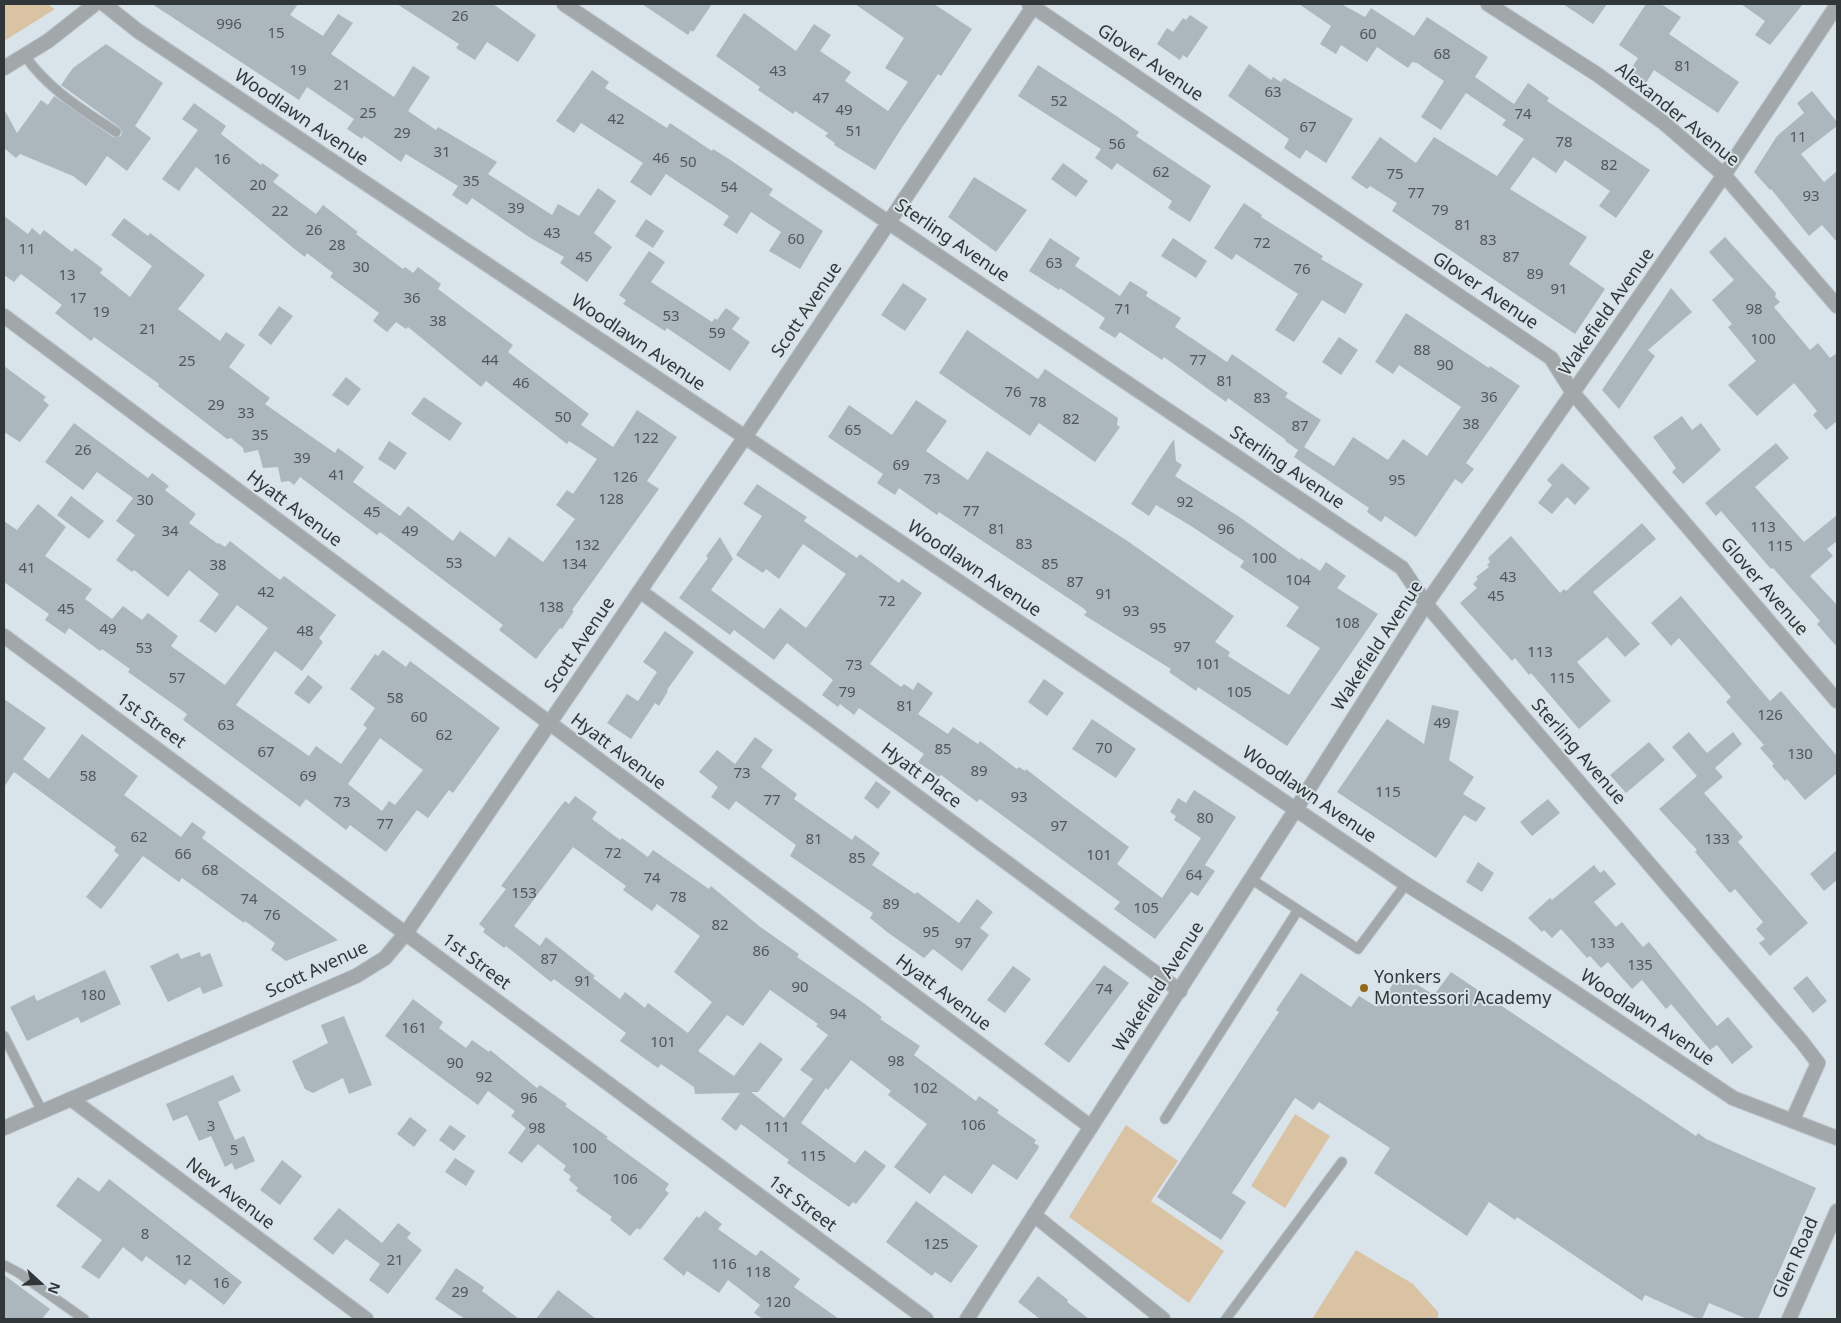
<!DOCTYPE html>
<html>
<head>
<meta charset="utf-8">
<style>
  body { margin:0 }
  #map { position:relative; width:1841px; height:1323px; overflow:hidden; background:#d8e3ea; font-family:"Noto Sans",sans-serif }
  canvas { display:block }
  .frame { position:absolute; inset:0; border:5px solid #313638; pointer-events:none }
  .north { position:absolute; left:15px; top:1258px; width:50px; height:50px; -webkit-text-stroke:4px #d8e3ea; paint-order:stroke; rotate:110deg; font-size:14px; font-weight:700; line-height:20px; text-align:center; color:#313638 }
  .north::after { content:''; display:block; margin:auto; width:18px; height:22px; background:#313638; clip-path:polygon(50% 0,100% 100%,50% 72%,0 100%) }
</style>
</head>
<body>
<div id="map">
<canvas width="1841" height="1323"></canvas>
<div class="frame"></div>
<div class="north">N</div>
</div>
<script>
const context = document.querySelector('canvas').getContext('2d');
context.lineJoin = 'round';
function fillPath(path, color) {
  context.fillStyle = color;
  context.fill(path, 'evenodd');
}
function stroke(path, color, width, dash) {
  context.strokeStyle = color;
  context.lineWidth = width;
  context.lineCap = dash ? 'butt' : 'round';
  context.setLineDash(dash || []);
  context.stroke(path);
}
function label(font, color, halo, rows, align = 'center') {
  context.font = font + ' "Noto Sans",sans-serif';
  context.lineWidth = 4;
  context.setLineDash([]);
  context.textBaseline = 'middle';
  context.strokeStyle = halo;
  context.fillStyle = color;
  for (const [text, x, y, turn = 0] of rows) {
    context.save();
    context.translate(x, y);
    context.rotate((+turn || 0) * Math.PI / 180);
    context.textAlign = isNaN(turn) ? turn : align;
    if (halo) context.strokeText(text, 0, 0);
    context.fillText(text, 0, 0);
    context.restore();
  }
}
const green = new Path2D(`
  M4,4H47L55,9L4,41Z
  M1295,1114L1330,1136L1285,1208L1251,1186Z
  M1126,1125L1178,1161L1151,1201L1224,1251L1189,1303L1069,1217Z
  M1356,1250L1413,1284L1438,1312V1319H1312Z`);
const building = new Path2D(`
  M152,4H298L290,15L323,36L338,14L353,23L331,54L394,97L413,66L430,77L408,111L436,130L438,127L497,162L488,174L552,215L558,204L579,216L598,188L616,201L594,233L612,247L587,282L560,263L564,257L529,237L472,198L467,205L452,195L458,186L406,154L401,162L364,136L362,139L347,129L354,119L307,87L299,100Z
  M397,4H493L536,35L518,62L487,42L475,60L456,48L459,44Z
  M642,4H712L693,32L691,30L688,35Z
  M855,4H934L972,29L941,76L938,74L903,126L875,170L834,145L835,143L825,136L828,133L795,111L793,114L758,90L760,87L716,56L744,13L796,51L814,24L831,35L820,51L851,72L845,81L888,111L908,82L885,68L904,38Z
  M1299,4H1341L1365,17L1371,8L1414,36L1427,17L1488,57L1475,77L1514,104L1528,83L1549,98L1547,101L1650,170L1616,218L1599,206L1610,191L1565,160L1556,173L1533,157L1510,189L1587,237L1569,264L1605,289L1575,334L1392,211L1397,203L1370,186L1367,189L1351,178L1380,137L1416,163L1434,137L1497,176L1524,139L1502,125L1506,120L1466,93L1441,130L1421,117L1444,81L1417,63L1412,62L1408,68L1377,47L1367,62L1341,45L1336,54L1320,44L1331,26Z
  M1563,4H1607L1593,24Z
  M1646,4H1661L1681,17L1669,34L1739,82L1718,113L1654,70L1646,83L1629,72L1638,58L1619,45Z
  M1741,4H1803L1770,45L1755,35L1765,21Z
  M1190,15L1208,27L1187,58L1183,55L1180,60L1157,44L1167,28L1173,32L1183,18L1186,20Z
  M106,44L163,83L135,126L151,138L127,171L107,156L86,186L73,176L20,154L16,158L4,148V109L17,133L41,100L48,105L54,96L113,137L121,136L122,132L119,127L61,85L73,68Z
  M1249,64L1271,80L1273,77L1281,82L1284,78L1353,119L1326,163L1306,150L1300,159L1284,148L1289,139L1228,96Z
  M1038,65L1115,115L1139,132L1136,136L1211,186L1190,222L1168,208L1172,201L1117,163L1112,170L1095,158L1101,149L1018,96Z
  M592,70L609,82L605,88L667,128L670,123L712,151L713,149L729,159L773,189L769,195L823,231L800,269L769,251L781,232L751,212L737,234L723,225L729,216L666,174L651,196L630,182L643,163L581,123L574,133L556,121Z
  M1812,91L1837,122V126L1801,154L1824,182L1837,171V242L1822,225L1809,236L1771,189L1770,190L1754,172L1777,136L1804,113L1797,103Z
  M194,103L226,126L221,134L261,165L262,163L279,175L273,182L316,214L323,205L358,232L356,234L403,269L405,267L413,273L418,267L441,284L438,289L513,345L508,352L589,414L581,425L613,447L637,410L677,437L647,481L659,489L572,610L574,611L562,629L560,628L536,659L499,630L503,625L380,532L377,535L300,477L294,485L289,481L281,482L278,467L263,468L258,450L244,453L243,448L231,438L227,439L158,386L159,384L94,337L91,341L55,313L62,305L21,274L14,282L4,275V216L28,234L32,228L40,235L44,230L72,252L75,248L103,269L100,273L130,297L152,266L111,235L124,218L148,236L150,233L205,275L178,309L220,341L226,332L245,345L229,367L270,398L265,404L335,453L338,448L364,467L353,482L400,516L408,506L453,541L460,531L495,557L509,537L543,562L575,519L556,505L567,490L573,494L597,459L569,441L567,444L486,381L481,387L408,327L406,329L396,322L387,332L373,321L379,313L330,277L333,273L307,253L305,257L292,247L196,167L179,191L162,179L198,130L182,119Z
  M1063,163L1088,181L1076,197L1051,179Z
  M974,177L1027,210L996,252L948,217Z
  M1244,203L1262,215L1261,217L1323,256L1321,259L1363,284L1345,314L1322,300L1294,342L1275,330L1298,294L1236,254L1232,260L1214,248Z
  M646,219L664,231L653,248L635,236Z
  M1725,237L1776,293L1775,297L1780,302L1774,307L1810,350L1818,343L1830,358L1837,353V421L1826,430L1813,415L1817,411L1794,383L1757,416L1728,385L1756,361L1728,327L1732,324L1712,300L1734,280L1709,252Z
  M1050,238L1080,258L1075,266L1120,296L1130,281L1148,292L1146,296L1181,318L1175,327L1227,362L1232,354L1288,393L1285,397L1321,420L1304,447L1334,466L1353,437L1388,460L1403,439L1427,456L1461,407L1399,365L1393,374L1375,362L1406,313L1489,368L1490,366L1520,386L1466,463L1474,469L1462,484L1455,479L1416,537L1385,516L1381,522L1367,512L1369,508L1294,457L1298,450L1285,441L1286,440L1228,398L1226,402L1164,357L1162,360L1120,332L1115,338L1099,328L1105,318L1060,288L1059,290L1029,271Z
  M1173,238L1207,261L1196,278L1161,256Z
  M649,251L665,262L651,282L712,322L715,318L717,320L726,308L740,318L732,329L750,342L730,371L667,328L665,331L623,304L626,300L619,295Z
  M903,283L927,299L905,331L881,315Z
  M1671,288L1692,312L1648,350L1655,356L1619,409L1602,390Z
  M279,306L293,316L271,345L258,335Z
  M967,330L1038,379L1045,369L1118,418L1117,425L1120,427L1095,462L1039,423L1030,436L939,373Z
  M1339,337L1358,350L1341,375L1322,362Z
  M4,366L46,397L43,400L49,405L20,442L4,432Z
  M346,377L361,389L348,406L332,395Z
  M424,397L462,423L450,441L411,414Z
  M916,400L947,421L926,451L968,480L987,451L1126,540L1234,616L1215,642L1230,652L1228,656L1289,695L1320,648L1286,626L1299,607L1240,567L1244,561L1191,526L1156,505L1149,516L1131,504L1174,439L1176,461L1182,465L1175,476L1238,516L1300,560L1301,558L1320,571L1326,562L1346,576L1337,588L1378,614L1287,746L1198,687L1196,691L1169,672L1171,669L1084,615L1087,612L1083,608L939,512L937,515L899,488L895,495L877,483L883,474L828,437L849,405L892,435Z
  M1682,416L1692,430L1701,423L1721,450L1683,484L1672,472L1676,468L1653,437Z
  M74,423L148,478L152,473L169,486L165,490L196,514L189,523L218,544L219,543L225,547L230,541L280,580L284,576L336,615L319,638L323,642L302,671L275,651L236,705L309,756L316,746L341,764L367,728L363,725L375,708L350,689L375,654L378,656L383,650L406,667L410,661L500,728L453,793L449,790L428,818L417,810L386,852L350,825L346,830L306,799L300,807L183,720L187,714L128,672L130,669L102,649L100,651L69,628L65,634L45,620L49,614L4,582V521L17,530L38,504L66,527L45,556L92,589L85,599L112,619L123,606L142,620L148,613L178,636L171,646L225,685L268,628L237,605L216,633L199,621L219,594L189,570L168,597L134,570L132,572L116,560L135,535L116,521L133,498L97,472L83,490L45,462ZM380,738L423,770L395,805L389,801L382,811L348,784Z
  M389,441L407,453L395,470L378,459Z
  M1776,443L1789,458L1755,487L1804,542L1837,515V541L1827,549L1833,556L1810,576L1837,605V647L1817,624L1820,621L1773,568L1771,569L1721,511L1716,516L1705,503Z
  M1562,463L1590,488L1575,505L1567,497L1552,514L1538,503L1552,485L1547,480Z
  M757,484L807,517L804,521L857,558L860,554L899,583L902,579L922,593L870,664L901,687L904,684L913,690L918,682L933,693L918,714L948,734L953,727L978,744L980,741L1017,769L1019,767L1025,771L1026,769L1062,797L1129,847L1117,864L1162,898L1201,838L1174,820L1176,816L1170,812L1178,798L1186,803L1194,790L1236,817L1205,865L1215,871L1198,896L1191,892L1155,939L1114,909L1120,902L980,799L977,802L941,775L939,777L918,762L924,754L859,708L854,715L840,704L838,707L822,695L833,680L787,643L774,660L734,630L730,635L679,598L708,558L706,556L720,537L733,559L711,590L764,629L780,608L806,628L846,574L803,544L779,579L766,569L763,573L736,555L762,516L743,504Z
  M71,496L104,521L89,539L57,515Z
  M1642,523L1656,539L1593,592L1640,644L1625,657L1607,637L1577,662L1611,701L1579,729L1531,673L1529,675L1515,658L1512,661L1460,603L1477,588L1473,584L1478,579L1476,577L1489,567L1487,565L1490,562L1488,558L1511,536L1560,593L1564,589L1566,591Z
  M1681,596L1770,701L1781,691L1837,756V773L1805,800L1787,779L1785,781L1772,766L1774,764L1760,748L1764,745L1726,702L1731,697L1679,638L1671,646L1651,623Z
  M665,631L694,652L667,690L668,691L659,706L655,703L631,739L607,723L627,694L638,701L657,672L643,662Z
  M308,675L323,687L309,704L294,693Z
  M1044,679L1064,693L1047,716L1028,702Z
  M4,699L46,728L23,759L49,779L82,734L138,776L124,795L181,837L192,822L206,832L202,838L338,940L286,961L271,950L275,943L245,921L244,923L182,878L179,882L143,856L101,909L86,897L119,855L114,851L116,847L14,772L4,787Z
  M1432,705L1459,711L1449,760L1474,777L1463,794L1486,808L1476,822L1464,815L1436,858L1337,792L1387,719L1424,744Z
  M1092,719L1136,749L1116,778L1072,749Z
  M1689,732L1707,753L1733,732L1742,744L1715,768L1723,777L1704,793L1743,837L1738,842L1808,923L1770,956L1759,943L1765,939L1756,929L1763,922L1735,889L1730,893L1695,852L1697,850L1659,809L1697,776L1672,747Z
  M755,737L773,750L761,767L797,794L794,799L852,840L855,835L880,853L872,865L915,894L917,892L959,923L977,899L993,912L980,928L989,935L962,971L933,949L924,958L887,932L870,918L873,913L790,856L796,845L736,801L729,810L711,797L718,787L699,772L717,750L735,764Z
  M1649,742L1665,760L1626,793L1610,775Z
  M876,781L891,792L878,809L864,798Z
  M575,796L597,812L592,819L620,840L622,838L648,857L653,850L709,889L711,886L759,926L799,954L797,957L865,1004L882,1017L880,1019L920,1046L914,1055L976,1101L979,1096L999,1110L997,1113L1036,1140L1034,1143L1039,1146L1038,1149L1017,1180L993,1164L972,1194L944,1175L930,1194L894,1167L927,1124L888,1095L891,1091L851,1060L828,1090L826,1088L801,1123L855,1163L865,1150L886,1166L856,1204L853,1202L849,1207L787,1163L789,1160L741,1124L736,1131L721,1119L740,1093L695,1094L694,1087L661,1064L658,1068L620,1041L626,1033L554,979L551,982L506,946L504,948L483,932L485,929L479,924L506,889L501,886L560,807L565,801L569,804ZM573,847L626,886L623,890L652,911L657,904L700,936L674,972L712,1002L688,1033L648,1003L645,1008L625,992L620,999L593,978L595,976L546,937L540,946L514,926ZM770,990L818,1024L816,1026L828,1035L800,1070L813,1079L784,1118L751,1092H758L783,1059L760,1042L734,1076L698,1051L727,1015L743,1026Z
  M1548,799L1560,813L1532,836L1520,822Z
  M1837,850V880L1824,891L1810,874Z
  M1478,862L1494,873L1482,892L1466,882Z
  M1594,865L1600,873L1604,870L1616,884L1594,902L1616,927L1622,922L1643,947L1649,942L1717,1026L1728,1017L1753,1047L1732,1064L1717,1045L1710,1050L1671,1004L1666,1009L1642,980L1632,989L1608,962L1601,968L1590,956L1587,958L1561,929L1552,938L1544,930L1542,932L1528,918L1550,898L1552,900Z
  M200,952L201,957L210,953L223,986L203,994L200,987L168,1002L150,966L178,953L181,959Z
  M1104,965L1129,983L1069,1063L1044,1044Z
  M1013,966L1031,979L1005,1013L987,1000Z
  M105,970L121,1004L81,1023L78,1017L27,1041L10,1007L34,995L37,1001Z
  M1451,972L1696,1136L1698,1133L1706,1139L1816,1188L1758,1319H1747L1709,1303L1702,1319H1698L1645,1295L1642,1301L1517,1217L1515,1220L1489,1202L1467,1236L1374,1173L1390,1148L1319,1102L1313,1110L1295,1098L1232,1193L1246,1202L1221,1240L1157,1197L1279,1012L1276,1010L1301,973L1351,1007L1359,996L1377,1007L1393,984L1402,980L1413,982L1434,995Z
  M1807,976L1827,1001L1813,1013L1793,988Z
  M413,999L443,1022L439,1028L466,1048L472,1040L489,1052L490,1050L537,1088L540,1085L567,1104L565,1106L608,1137L606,1138L669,1184L665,1190L669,1193L640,1230L637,1228L630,1236L610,1220L612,1217L576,1191L578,1188L569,1180L571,1176L563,1170L566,1166L538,1144L522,1163L508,1153L526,1128L511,1116L515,1111L488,1091L478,1105L385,1036Z
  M344,1016L372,1085L349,1094L343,1078L313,1093L305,1089L292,1061L328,1043L321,1025Z
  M233,1075L241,1091L218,1102L235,1140L244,1136L255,1161L235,1170L232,1163L225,1167L211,1136L199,1141L187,1115L173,1121L166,1104Z
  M410,1117L427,1130L414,1147L397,1134Z
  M450,1125L466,1136L454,1151L439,1140Z
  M455,1158L475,1171L466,1186L445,1172Z
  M282,1160L302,1176L280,1205L260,1190Z
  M78,1177L99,1192L109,1179L242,1282L224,1305L190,1279L185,1285L146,1256L142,1262L123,1247L99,1279L81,1267L102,1240L56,1206Z
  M916,1201L978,1246L951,1283L935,1272L932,1276L886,1242Z
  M339,1208L382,1243L398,1223L411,1233L407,1238L422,1250L388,1294L369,1280L380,1264L346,1239L333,1255L313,1239Z
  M705,1211L722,1224L718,1229L756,1256L761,1250L800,1279L794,1287L839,1319H763L754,1313L760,1305L728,1280L719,1293L687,1271L684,1276L663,1259L697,1216L699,1218Z
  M456,1268L484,1287L482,1291L519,1319H465L435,1299Z
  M4,1275L50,1309L42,1319H4Z
  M1038,1276L1068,1300L1067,1302L1089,1319H1040L1018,1302Z
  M558,1290L596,1319H536Z`);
const service = new Path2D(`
  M25,56C49,90 82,109 116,132
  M1251,879L1358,949L1406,884
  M4,1036L42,1111
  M1165,1119L1298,910
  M4,1265L19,1273L84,1319
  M1226,1319L1342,1162`);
const minor = new Path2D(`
  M564,4L1402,568L1426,604L1802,1042L1818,1063L1793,1119
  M1029,4L1551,358L1573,393L1837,701
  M1488,4L1598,75L1664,123L1724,175L1837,306
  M4,316L1091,1127
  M640,591L1180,991
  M4,636L926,1319
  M1296,809L1426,604L1724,175L1837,5
  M71,1099L366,1319
  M4,1128L356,976L385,958L406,933L745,437L1035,4
  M1034,1215L1163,1319
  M1789,1319L1837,1211`);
const tertiary = new Path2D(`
  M104,4L138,31L745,437L1406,884L1504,945L1733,1098L1837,1138
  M4,68L48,41L95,4
  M967,1319L1296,809`);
const markers = [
  [1364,988,5,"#946915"]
];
const numberNames = [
  ["26",460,17],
  ["996",229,25],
  ["15",276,34],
  ["60",1368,35],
  ["68",1442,55],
  ["81",1683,67],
  ["19",298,71],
  ["43",778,72],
  ["21",342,86],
  ["63",1273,93],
  ["47",821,99],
  ["52",1059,102],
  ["49",844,111],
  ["25",368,114],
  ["74",1523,115],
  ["42",616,120],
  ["67",1308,128],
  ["51",854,132],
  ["29",402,134],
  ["11",1798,138],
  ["78",1564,143],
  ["56",1117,145],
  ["31",442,153],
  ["46",661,159],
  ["16",222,160],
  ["50",688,163],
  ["82",1609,166],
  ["62",1161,173],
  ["75",1395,175],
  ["35",471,182],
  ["20",258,186],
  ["54",729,188],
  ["77",1416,194],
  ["93",1811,197],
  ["39",516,209],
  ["79",1440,211],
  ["22",280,212],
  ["81",1463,226],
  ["26",314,231],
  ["43",552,234],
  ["60",796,240],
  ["83",1488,241],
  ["72",1262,244],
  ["28",337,246],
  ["11",27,250],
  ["45",584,258],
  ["87",1511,258],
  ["63",1054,264],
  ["30",361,268],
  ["76",1302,270],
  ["89",1535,275],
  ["13",67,276],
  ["91",1559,290],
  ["17",78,299],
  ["36",412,299],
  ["71",1123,310],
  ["98",1754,310],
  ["19",101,313],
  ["53",671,317],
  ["38",438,322],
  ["21",148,330],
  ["59",717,334],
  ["100",1763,340],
  ["88",1422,351],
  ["44",490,361],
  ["77",1198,361],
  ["25",187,362],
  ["90",1445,366],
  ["81",1225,382],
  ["46",521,384],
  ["76",1013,393],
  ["36",1489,398],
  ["83",1262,399],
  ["78",1038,403],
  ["29",216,406],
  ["33",246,414],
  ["50",563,418],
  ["82",1071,420],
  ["38",1471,425],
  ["87",1300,427],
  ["65",853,431],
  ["35",260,436],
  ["122",646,439],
  ["26",83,451],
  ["39",302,459],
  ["69",901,466],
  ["41",337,476],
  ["126",625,478],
  ["73",932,480],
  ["95",1397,481],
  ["128",611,500],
  ["30",145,501],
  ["92",1185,503],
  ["77",971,512],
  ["45",372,513],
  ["113",1763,528],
  ["81",997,530],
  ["96",1226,530],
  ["34",170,532],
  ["49",410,532],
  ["83",1024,545],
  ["132",587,546],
  ["115",1780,547],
  ["100",1264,559],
  ["53",454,564],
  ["134",574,565],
  ["85",1050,565],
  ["38",218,566],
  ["41",27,569],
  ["43",1508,578],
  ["104",1298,581],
  ["87",1075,583],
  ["42",266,593],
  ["91",1104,595],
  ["45",1496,597],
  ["72",887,602],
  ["138",551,608],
  ["45",66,610],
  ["93",1131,612],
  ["108",1347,624],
  ["95",1158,629],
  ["49",108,630],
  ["48",305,632],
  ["97",1182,648],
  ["53",144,649],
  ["113",1540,653],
  ["101",1208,665],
  ["73",854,666],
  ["57",177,679],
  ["115",1562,679],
  ["79",847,693],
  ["105",1239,693],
  ["58",395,699],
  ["81",905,707],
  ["126",1770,716],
  ["60",419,718],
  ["49",1442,724],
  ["63",226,726],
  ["62",444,736],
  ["70",1104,749],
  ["85",943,750],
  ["67",266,753],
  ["130",1800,755],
  ["89",979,772],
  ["73",742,774],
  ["58",88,777],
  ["69",308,777],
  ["115",1388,793],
  ["93",1019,798],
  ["77",772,801],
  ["73",342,803],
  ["80",1205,819],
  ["77",385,825],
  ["97",1059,827],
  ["62",139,838],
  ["81",814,840],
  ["133",1717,840],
  ["72",613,854],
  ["66",183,855],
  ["101",1099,856],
  ["85",857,859],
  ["68",210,871],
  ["64",1194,876],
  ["74",652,879],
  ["153",524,894],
  ["78",678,898],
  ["74",249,900],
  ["89",891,905],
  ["105",1146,909],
  ["76",272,916],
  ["82",720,926],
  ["95",931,933],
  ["97",963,944],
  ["133",1602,944],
  ["86",761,952],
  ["87",549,960],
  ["135",1640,966],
  ["91",583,982],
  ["90",800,988],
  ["74",1104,990],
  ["180",93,996],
  ["94",838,1015],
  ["161",414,1029],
  ["101",663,1043],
  ["98",896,1062],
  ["90",455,1064],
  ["92",484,1078],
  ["102",925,1089],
  ["96",529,1099],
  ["106",973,1126],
  ["3",211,1127],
  ["111",777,1128],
  ["98",537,1129],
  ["100",584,1149],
  ["5",234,1151],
  ["115",813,1157],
  ["106",625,1180],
  ["8",145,1235],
  ["125",936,1245],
  ["12",183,1261],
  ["21",395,1261],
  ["116",724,1265],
  ["118",758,1273],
  ["16",221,1284],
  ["29",460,1293],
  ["120",778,1303]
];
const streetNames = [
  ["Glover Avenue",1150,63,34],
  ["Alexander Avenue",1677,115,39],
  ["Woodlawn Avenue",301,118,34],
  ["Sterling Avenue",952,241,34],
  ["Glover Avenue",1485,291,34],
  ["Scott Avenue",807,310,-56],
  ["Wakefield Avenue",1607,312,-55],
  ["Woodlawn Avenue",638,343,34],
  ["Sterling Avenue",1287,468,34],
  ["Hyatt Avenue",294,509,37],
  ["Woodlawn Avenue",974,569,34],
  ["Glover Avenue",1764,587,49],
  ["Scott Avenue",580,645,-56],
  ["Wakefield Avenue",1378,646,-57],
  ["1st Street",151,721,36],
  ["Hyatt Avenue",618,752,37],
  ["Sterling Avenue",1578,752,49],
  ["Hyatt Place",921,776,37],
  ["Woodlawn Avenue",1309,795,34],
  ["1st Street",476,962,37],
  ["Scott Avenue",317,970,-25],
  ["Wakefield Avenue",1159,987,-57],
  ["Hyatt Avenue",943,993,37],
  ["Woodlawn Avenue",1647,1018,34],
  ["New Avenue",230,1194,37],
  ["1st Street",802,1204,37],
  ["Glen Road",1796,1258,-66]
];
const poiNames = [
  ["Yonkers",1374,978],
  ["Montessori Academy",1374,999]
];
fillPath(green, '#d9c3a3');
fillPath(building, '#acb7bd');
stroke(service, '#b7c0c6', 11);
stroke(minor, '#b7c0c6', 16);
stroke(tertiary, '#b7c0c6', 16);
stroke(service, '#a2a7aa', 9);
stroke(minor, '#a2a7aa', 14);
stroke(tertiary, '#a2a7aa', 14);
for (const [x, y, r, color] of markers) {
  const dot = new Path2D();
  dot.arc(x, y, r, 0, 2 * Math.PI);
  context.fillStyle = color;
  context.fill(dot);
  stroke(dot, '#d8e3ea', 2);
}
label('15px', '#505659', null, numberNames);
label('18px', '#313638', '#d8e3ea', streetNames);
label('18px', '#313638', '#d8e3ea', poiNames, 'left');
</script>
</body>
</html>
